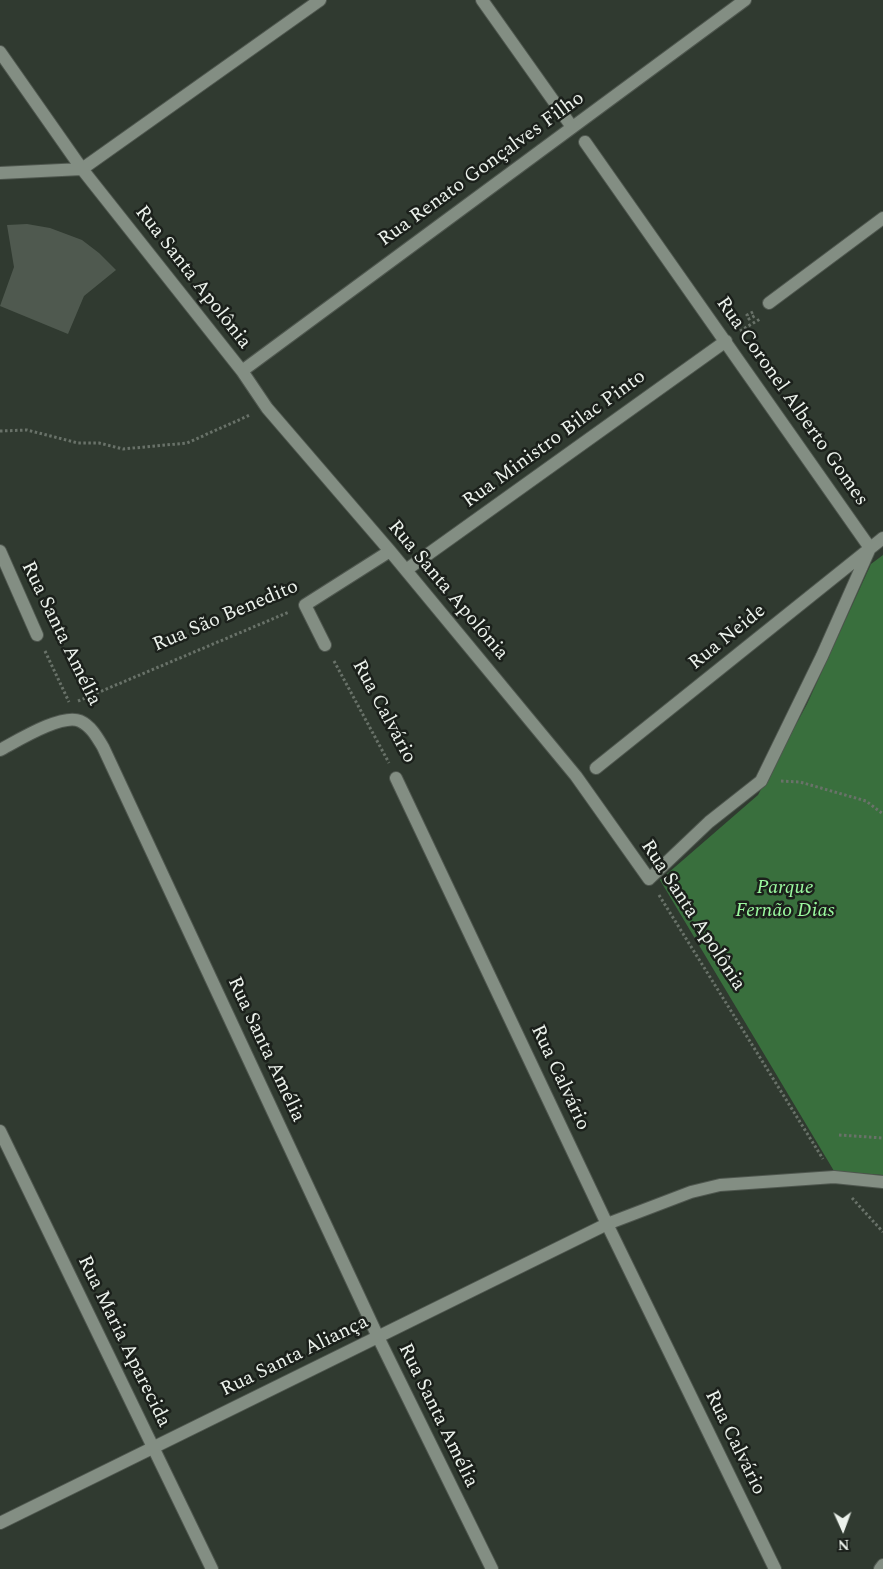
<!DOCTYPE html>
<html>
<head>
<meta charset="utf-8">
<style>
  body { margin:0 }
  #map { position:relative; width:883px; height:1569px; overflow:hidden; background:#303a30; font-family:Spectral,serif }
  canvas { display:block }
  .north { position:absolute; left:818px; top:1504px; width:50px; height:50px; -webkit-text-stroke:4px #1b201b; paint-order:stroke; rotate:178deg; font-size:14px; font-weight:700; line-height:20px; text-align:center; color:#ecf2ec }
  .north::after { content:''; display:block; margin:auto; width:18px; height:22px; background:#ecf2ec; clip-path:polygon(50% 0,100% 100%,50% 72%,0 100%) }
</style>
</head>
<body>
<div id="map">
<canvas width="883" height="1569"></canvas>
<div class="north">N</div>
</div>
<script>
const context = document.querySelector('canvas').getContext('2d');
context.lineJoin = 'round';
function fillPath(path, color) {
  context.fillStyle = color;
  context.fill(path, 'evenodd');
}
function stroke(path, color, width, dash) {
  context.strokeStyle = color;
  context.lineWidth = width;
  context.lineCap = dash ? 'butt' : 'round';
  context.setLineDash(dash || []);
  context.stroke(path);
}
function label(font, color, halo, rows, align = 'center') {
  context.font = font + ' Spectral,serif';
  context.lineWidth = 5;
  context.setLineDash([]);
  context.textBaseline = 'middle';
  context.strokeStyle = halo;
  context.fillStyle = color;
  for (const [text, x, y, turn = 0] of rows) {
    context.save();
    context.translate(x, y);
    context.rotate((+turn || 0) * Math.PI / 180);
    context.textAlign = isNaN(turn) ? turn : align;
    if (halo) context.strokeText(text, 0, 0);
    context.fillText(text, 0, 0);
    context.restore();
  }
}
const green = new Path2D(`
  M883,555V1175L834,1171L660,880L758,795L807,704L871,564Z`);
const building = new Path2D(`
  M27,224L50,228L82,240L99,253L116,270L84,296L68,334L0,306L14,267L7,225Z`);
const path = new Path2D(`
  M753,312L747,315L749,319L756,315
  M740,331L760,319
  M0,431L27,430L78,443H99L123,449L187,443L250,415
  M45,651L69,702
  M334,661L389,763
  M78,701L289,612
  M781,781L800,782L866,801L883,814
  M659,895L823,1159
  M839,1135L883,1138
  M852,1198L883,1232`);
const minor = new Path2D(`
  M482,0L572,127
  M0,52L82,169L242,371L267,408L390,551L576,776L649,879L709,822L761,781L822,656L870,548L585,142
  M0,173L82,169L320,0
  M769,303L883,218
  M242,371L745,0
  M0,551L37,635
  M406,570L726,341
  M325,645L305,605L390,551
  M0,750C17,741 62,713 80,721C91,726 97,737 103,747L378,1337L492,1569
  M596,768L883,538
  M396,778L607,1224L775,1569
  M0,1131L212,1569
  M0,1523L607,1224L691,1192L720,1185L834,1177L883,1182
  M880,1569L883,1565`);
const streetNames = [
  ["Rua Renato Gonçalves Filho",482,170,-36],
  ["Rua Santa Apolônia",192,278,52],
  ["Rua Coronel Alberto Gomes",791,402,55],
  ["Rua Ministro Bilac Pinto",555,440,-36],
  ["Rua Santa Apolônia",447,591,50],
  ["Rua São Benedito",226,617,-23],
  ["Rua Santa Amélia",60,634,64],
  ["Rua Neide",728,638,-39],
  ["Rua Calvário",383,712,62],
  ["Rua Santa Apolônia",692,916,57],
  ["Rua Santa Amélia",265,1050,65],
  ["Rua Calvário",559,1078,65],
  ["Rua Maria Aparecida",123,1342,64],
  ["Rua Santa Aliança",295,1357,-26],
  ["Rua Santa Amélia",437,1416,64],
  ["Rua Calvário",734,1443,64]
];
const parkNames = [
  ["Parque",785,889],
  ["Fernão Dias",785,912]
];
fillPath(green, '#396f3d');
fillPath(building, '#4f594f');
stroke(minor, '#4f574f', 14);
stroke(path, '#697269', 3, [2.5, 2.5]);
stroke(minor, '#838e83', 12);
label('20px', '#ecf2ec', '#1b201b', streetNames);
label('italic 20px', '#9cfba0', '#1b201b', parkNames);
</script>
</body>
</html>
